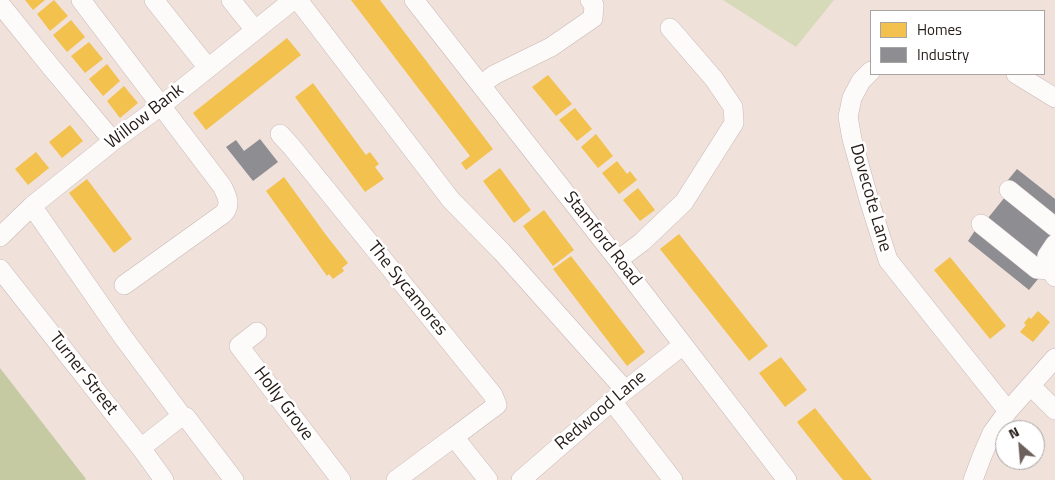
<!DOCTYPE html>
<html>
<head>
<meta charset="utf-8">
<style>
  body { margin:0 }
  #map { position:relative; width:1055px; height:480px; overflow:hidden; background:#f1e1db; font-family:"Titillium Web",sans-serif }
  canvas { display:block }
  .legend { position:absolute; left:870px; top:10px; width:175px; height:65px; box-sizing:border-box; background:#fff; border:1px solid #a7a4a2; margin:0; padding:6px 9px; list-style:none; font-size:15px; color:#241b17 }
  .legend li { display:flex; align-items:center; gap:10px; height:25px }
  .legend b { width:25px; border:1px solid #a7a4a2 }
  .north { position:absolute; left:995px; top:420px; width:50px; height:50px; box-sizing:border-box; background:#fff; border:1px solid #a7a4a2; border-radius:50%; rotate:333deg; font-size:14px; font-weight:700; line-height:20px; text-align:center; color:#241b17 }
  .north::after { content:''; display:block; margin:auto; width:18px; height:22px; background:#6c605c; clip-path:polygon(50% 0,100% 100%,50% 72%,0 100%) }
</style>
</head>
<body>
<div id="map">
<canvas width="1055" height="480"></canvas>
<ul class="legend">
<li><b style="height:14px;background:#f2c14e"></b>Homes</li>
<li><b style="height:14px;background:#8d8d92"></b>Industry</li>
</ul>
<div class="north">N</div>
</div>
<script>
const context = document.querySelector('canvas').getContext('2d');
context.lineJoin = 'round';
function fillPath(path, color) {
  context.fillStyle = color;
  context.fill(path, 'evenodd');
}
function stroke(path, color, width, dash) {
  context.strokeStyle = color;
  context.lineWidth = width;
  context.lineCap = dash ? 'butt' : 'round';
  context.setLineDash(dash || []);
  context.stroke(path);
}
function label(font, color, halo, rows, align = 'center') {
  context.font = font + ' "Titillium Web",sans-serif';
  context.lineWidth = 5;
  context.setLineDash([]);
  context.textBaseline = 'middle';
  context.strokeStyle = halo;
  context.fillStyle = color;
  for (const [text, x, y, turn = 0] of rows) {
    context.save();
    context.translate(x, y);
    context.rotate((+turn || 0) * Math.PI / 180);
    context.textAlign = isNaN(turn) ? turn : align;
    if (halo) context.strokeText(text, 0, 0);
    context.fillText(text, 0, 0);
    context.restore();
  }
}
const green = new Path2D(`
  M723,0H834L796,47Z`);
const forest = new Path2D(`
  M0,368L86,479L85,480H0Z`);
const homes = new Path2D(`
  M25,0H45L33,10Z
  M54,0L68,16L50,31L37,14Z
  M351,0H380L493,149L466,170L461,163L470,156Z
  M71,20L85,37L67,52L53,35Z
  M287,38L301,55L206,130L193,113Z
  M89,42L103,59L85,73L71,56Z
  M107,64L120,81L103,96L89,79Z
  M548,75L572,104L556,116L532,87Z
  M313,83L366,155L370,152L379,164L375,167L384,179L365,192L295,97Z
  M124,86L138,103L120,118L107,101Z
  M575,108L592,129L577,141L559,120Z
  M70,125L83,141L62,158L49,142Z
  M596,134L613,156L598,168L581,147Z
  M36,152L49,168L28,185L15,169Z
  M617,161L627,174L630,171L637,180L619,194L602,173Z
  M500,168L531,210L514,223L483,181Z
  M284,177L326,235L348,263L342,268L344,271L333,279L329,274L327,276L266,191Z
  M87,179L132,239L114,253L69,193Z
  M638,188L655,210L640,221L623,200Z
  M544,210L574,250L553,266L523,226Z
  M679,234L768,346L749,361L660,249Z
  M571,256L645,352L627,366L553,269Z
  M950,257L1006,326L990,339L934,270Z
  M1038,311L1050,322L1033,342L1020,332L1026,325L1024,323L1029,317L1031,319Z
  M781,357L807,390L785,407L759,373Z
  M815,408L864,470L872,480H843L826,459L797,422Z`);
const industry = new Path2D(`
  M260,139L278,162L253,181L226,147L236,140L244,151Z
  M1017,169L1055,199V218L1008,180Z
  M1005,197L1055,237L1039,258L988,218Z
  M976,229L1038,279L1029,290L968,241Z`);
const minor = new Path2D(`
  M81,0L222,186C227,196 232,205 223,214L124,285
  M154,0L208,68
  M231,0L255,30
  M298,0L451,200L502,252L625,390
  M414,0L618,260L787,480
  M0,4L51,67L113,141
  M871,71L861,81L852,98L848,117L852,139L869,200L888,260L1008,411
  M1016,74L1055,98
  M481,85L494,75L551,47L593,18L594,5L590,0
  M280,134L291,146L493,395L497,405L454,437
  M1009,190L1055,227
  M32,206L123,337L182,416
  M981,224L1037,269L1050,270
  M0,237L32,206L113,141L162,105L293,0
  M1055,244L1047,256L1050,270L1055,277
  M618,260L642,242L684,202L734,123L733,107L714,79L670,28
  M0,269L141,448L164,480
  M257,332L239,346L341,480
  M1031,386L1055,410
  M612,401L673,480
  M141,448L179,418L182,416L186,417L234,480
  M396,480L454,437L488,480
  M521,480L612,401L683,345
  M973,480L982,456L992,433L1008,411L1055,358`);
const streetNames = [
  ["Willow Bank",145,117,-38],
  ["Dovecote Lane",870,198,74],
  ["Stamford Road",602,239,52],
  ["The Sycamores",407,289,51],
  ["Turner Street",83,374,52],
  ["Holly Grove",283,404,53],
  ["Redwood Lane",601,411,-40]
];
fillPath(green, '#d7dab8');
fillPath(forest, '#c5caa3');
fillPath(homes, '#f2c14e');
fillPath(industry, '#8d8d92');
stroke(minor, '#c6b9b5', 20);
stroke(minor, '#fdfafa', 19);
label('18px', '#241b17', '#fff', streetNames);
</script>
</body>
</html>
